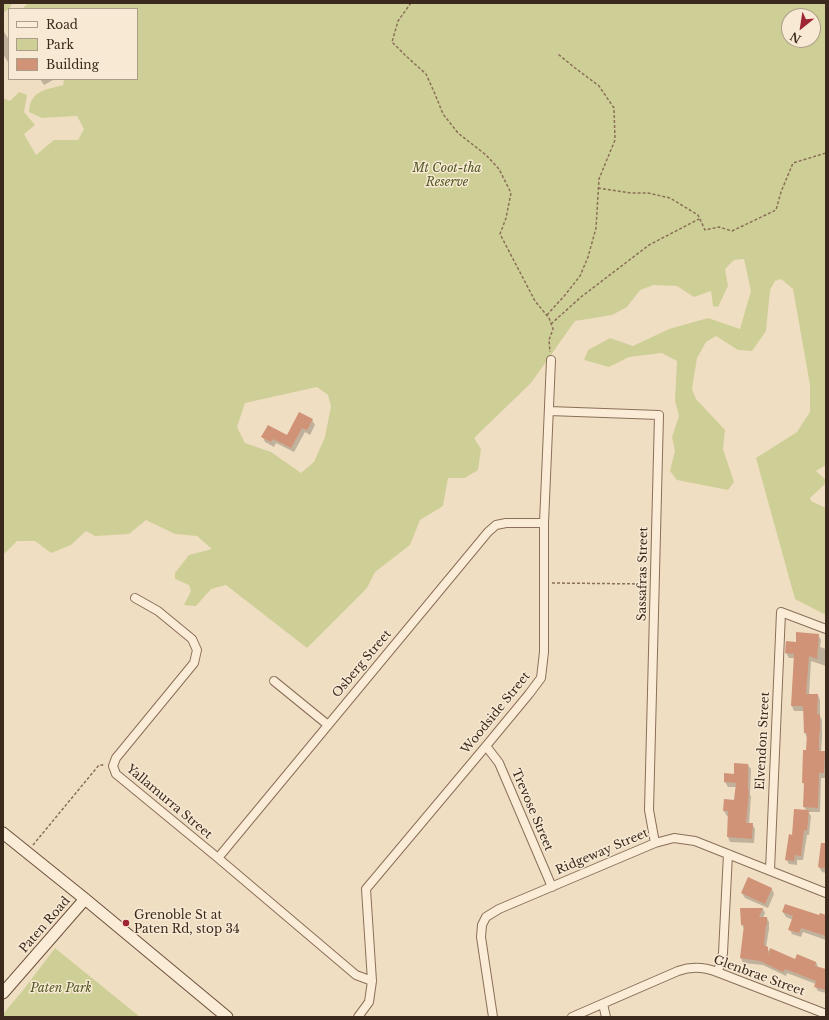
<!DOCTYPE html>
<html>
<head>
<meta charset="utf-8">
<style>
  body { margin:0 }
  #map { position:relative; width:829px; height:1020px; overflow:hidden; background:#f0dec3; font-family:"Libre Baskerville",serif }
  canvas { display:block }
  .frame { position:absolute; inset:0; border:4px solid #3b291d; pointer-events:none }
  .legend { position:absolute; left:8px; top:8px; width:130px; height:72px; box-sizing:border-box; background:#f7e9d3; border:1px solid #ac9c8a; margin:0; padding:5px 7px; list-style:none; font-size:12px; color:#3b291d }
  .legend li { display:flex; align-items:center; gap:8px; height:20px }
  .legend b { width:20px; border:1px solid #ac9c8a }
  .north { position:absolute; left:781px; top:8px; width:40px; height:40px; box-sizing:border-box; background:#f7e9d3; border:1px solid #ac9c8a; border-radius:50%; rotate:210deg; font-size:11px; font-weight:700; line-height:16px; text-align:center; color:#3b291d }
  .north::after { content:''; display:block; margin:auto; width:14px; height:18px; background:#9e2532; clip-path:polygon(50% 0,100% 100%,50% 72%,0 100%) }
</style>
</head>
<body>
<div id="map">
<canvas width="829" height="1020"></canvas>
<div class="frame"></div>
<ul class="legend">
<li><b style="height:5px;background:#faecd7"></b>Road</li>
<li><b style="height:11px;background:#cecf96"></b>Park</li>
<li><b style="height:11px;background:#d09377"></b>Building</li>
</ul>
<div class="north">N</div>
</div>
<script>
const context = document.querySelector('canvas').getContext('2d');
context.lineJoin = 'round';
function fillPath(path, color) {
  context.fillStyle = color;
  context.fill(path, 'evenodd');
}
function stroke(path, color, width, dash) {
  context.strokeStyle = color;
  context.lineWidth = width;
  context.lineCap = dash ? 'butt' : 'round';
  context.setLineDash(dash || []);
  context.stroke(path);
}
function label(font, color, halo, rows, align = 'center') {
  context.font = font + ' "Libre Baskerville",serif';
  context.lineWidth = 3;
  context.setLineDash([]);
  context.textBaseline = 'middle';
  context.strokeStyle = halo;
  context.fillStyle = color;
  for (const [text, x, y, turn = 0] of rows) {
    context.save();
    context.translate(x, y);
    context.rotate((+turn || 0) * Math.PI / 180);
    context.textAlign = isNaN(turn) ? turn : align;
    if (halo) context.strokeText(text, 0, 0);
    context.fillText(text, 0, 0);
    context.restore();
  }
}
const green = new Path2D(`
  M3,3H12L10,8L3,13Z
  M28,3H826V465L816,471L826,480V483L810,498L811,501L826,508V615L795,599L756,458L797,432L810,412V385L793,289L781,279L775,281L770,290L766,331L752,351L738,350L716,336L706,342L697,358L692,389L696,399L725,430L723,449L734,482L728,490L677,480L670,471L675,451L672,437L679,416L675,401L677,361L662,353L629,357L609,367L584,360L588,350L610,338L633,346L669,329L708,318L740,329L751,291L744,259L734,260L725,269L728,286L718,307L713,306L711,291L694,297L677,286L654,285L640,290L627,307L612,315L575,321L531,383L474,438L481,449L478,470L465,478H448L443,506L420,520L410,545L375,572L367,588L307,648L226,585L211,589L196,606L184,605L191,591L189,585L175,579V573L189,555L212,549L197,536L175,534L146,520L129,534L95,536L86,531L71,545L51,553L35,541H17L3,555V98L10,101L19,92L27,95L24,112L35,125L24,134L36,155L54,140H78L84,129L77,116L42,118L29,112C30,90 46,90 63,85L64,79H137V9L23,8ZM789,16H813V40H789ZM317,387L328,395L331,406L325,437L314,462L301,473L271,452L245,443L237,427L245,403Z
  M55,948L140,1017H3V1014L24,989Z`);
const shadow = new Path2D(`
  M3,30L9,40V64L3,54Z
  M40,79H52L53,80L44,85Z
  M312,420L315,425L310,435L305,432L294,452L276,443L274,447L265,442L263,437H288Z
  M818,635L821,640L820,647L826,649V666L811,661L809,695H818L820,700V716L822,720V738L821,752H825L826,754V778H821L820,812H808L811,816L809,835H807L803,860H797V865L789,864L786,859L793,836L807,811L804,807L805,786L803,783L807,751V738L805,733L804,711H794L792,706L795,658H789L786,653L797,643Z
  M748,765L751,769L750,795L751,796L749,824H752L755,829L754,843L730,842L728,837L729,816H727L724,811L735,801L736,787H728L725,782V774L735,775Z
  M822,847L826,848V873L822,872L819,867Z
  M749,879L772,889L774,894L768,908L745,898L742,893Z
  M742,909H763L765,913L763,918H767L769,922V929L766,947L770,952L795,960L816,962L818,967L826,970V993L818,991L815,986L816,984L787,973L786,976L763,965L743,963L741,958L744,929L742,925Z
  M783,912L820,916H826V940L803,932L801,937L792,934L790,930L793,920L786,917Z`);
const building = new Path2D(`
  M299,412L313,419L307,430L302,428L291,448L273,439L271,442L261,437L268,425L287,435Z
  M796,632L819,634L817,659L809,656L806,694H818L817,714H820V733H819V751H825L824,773H819L818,808L803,807L804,783H802L803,750H806L807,733H804L803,706H791L794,654L785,653L786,641L796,642Z
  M734,763L748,764V790L749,791L746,823H753L752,839L727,837L728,811H723L724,799L734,800L736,783L724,782V773L734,774Z
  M794,809L809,810L807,831L804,830L801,856L795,855L794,861L785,860L789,834L792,835Z
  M821,843H826V869L818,867Z
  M748,877L772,888L765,904L741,893Z
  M785,904L819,915L820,913L826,915V936L801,928L799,933L788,930L793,916L782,912Z
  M740,908H763L759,917H767V925H766L764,945L768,947V955L770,948L795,959L797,954L816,962L815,966L826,969V990L814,987L816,981L785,969L783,972L760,961L740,958L744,925H741Z`);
const path = new Path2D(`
  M411,3L398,21L392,42L405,55L426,74L435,94L443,114L458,133L486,155L499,169L511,193L506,218L500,234L535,301L549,318L553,329L549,340L550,352
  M598,188L631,193H648L670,198L698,215L705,230L719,227L732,231L776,210L781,192L793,163L826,153
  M547,315L565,295L580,276L588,257L596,228L599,179L615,140L614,108L599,86L575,68L558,54
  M551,324L581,297L649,245L699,219
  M552,583L646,584
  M33,845L99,765H104`);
const street = new Path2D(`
  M549,411L659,415L649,810L655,843
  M135,598L158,611L192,639L197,650L194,663L116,758L113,766L116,774L218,858L356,975L372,981
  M274,681L328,725
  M486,746L499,763L552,887
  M218,858L488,532L496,525L506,523H544
  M770,870L781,612L826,629
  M717,972L721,963L723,953L728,854
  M603,1004L606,1017
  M358,1017L369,1002L372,981L366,889L486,746L529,694L541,678L544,652V523L551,360
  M493,1017L481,937L482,925L486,917L499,909L655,843L674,838L695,841L826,893
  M572,1017L678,971C692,966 704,967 717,972L826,1014`);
const secondary = new Path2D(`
  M3,833L85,899L227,1017
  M3,993L85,899`);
const markers = [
  [126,923,4,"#9e2532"]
];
const parkNames = [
  ["Mt Coot-tha",447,169],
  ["Reserve",447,183],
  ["Paten Park",61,989]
];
const streetNames = [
  ["Sassafras Street",643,574,-89],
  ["Osberg Street",362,664,-50],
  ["Woodside Street",496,713,-51],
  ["Elvendon Street",763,741,-87],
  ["Yallamurra Street",169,802,40],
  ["Trevose Street",532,810,67],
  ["Ridgeway Street",602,852,-23],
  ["Paten Road",45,925,-49],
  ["Glenbrae Street",759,976,20]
];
const poiNames = [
  ["Grenoble St at",134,916],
  ["Paten Rd, stop 34",134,930]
];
fillPath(green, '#cecf96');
fillPath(shadow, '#0003');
fillPath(building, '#d09377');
stroke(street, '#8b6f58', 10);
stroke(secondary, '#6d503c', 13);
stroke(path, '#8b6f58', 1.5, [3, 2]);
stroke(street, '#faecd7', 8);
stroke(secondary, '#faecd7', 11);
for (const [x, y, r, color] of markers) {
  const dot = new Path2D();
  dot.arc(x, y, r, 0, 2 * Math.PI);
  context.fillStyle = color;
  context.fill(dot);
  stroke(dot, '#f7e9d3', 1.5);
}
label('italic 12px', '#505823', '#f7e9d3', parkNames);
label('12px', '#3b291d', '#f7e9d3', streetNames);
label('12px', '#3b291d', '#f7e9d3', poiNames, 'left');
</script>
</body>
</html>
